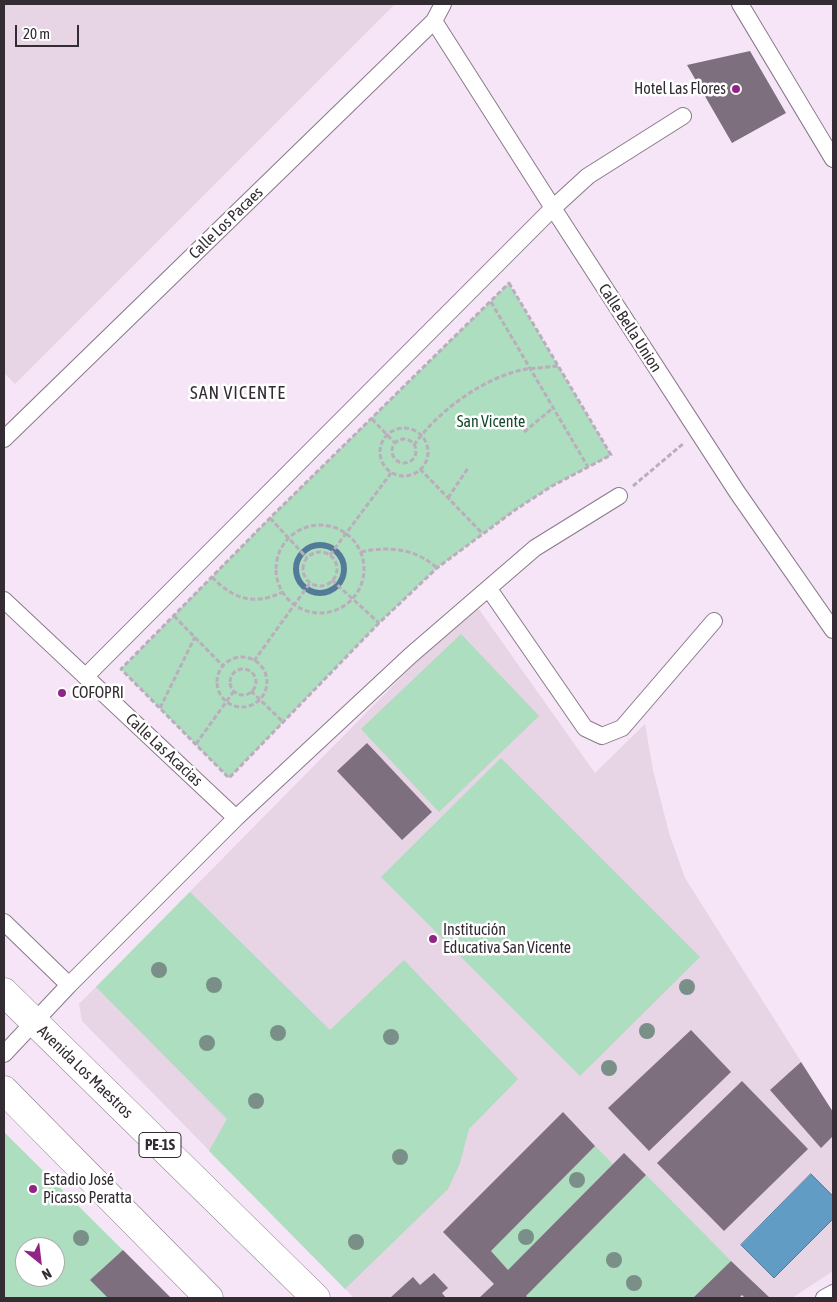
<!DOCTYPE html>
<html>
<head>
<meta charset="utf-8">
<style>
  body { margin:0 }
  #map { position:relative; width:837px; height:1302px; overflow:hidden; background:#f6e5f7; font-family:"Asap Condensed",sans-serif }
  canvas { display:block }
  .frame { position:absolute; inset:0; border:5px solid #332c33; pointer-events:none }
  .north { position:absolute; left:15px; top:1237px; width:50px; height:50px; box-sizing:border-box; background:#fff; border:1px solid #adabad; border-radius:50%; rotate:151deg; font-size:14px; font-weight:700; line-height:20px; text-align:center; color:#332c33 }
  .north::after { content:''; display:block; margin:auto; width:18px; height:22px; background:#922486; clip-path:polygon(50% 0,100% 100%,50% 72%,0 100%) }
  .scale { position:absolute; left:15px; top:25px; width:64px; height:22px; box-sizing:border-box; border:2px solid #332c33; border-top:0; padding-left:6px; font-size:15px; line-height:18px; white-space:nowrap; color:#332c33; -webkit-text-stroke:4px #fff; paint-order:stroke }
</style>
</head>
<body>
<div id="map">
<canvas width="837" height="1302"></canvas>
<div class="frame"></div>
<div class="north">N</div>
<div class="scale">20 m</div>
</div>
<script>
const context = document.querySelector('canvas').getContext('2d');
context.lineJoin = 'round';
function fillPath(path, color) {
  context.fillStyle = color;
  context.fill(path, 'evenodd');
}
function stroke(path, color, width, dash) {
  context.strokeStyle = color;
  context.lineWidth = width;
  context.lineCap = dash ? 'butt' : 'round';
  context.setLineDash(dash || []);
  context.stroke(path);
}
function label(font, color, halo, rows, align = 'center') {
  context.font = font + ' "Asap Condensed",sans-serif';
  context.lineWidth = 5;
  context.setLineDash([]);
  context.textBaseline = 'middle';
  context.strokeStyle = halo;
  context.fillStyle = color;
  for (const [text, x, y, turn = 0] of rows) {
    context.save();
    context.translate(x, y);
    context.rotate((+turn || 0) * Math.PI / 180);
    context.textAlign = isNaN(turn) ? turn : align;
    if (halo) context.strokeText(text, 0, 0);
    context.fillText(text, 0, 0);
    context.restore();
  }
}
const education = new Path2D(`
  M4,4H395L15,384L4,373Z
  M478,608L595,773L645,724L653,770L669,833L685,878L833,1112V1271L792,1298H354L82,1021L79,1004L440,638Z`);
const green = new Path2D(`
  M509,283L611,455L552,486L515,510L437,568L379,623L229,778L121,669L270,518Z
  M461,634L539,716L439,812L361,729Z
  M501,758L700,957L580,1076L381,877Z
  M190,892L330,1030L404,960L518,1079L469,1129L460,1163L448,1189L345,1289L209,1151L227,1119L96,987Z
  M4,1132L171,1298H4ZM25,1247H55V1277H25Z
  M595,1146L613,1164L508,1270L491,1251Z
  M646,1175L731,1261L693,1298H528L526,1296Z`);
const water = new Path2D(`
  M811,1174L833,1196V1219L774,1278L741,1245Z`);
const stream = new Path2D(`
  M296 569a24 24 0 1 1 48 0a24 24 0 1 1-48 0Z`);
const building = new Path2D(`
  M750,51L786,113L732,143L687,65Z
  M367,743L432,812L402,840L337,771Z
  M691,1030L731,1072L649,1151L608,1108Z
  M801,1062L833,1112V1136L821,1148L770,1090Z
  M742,1081L808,1149L724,1231L657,1163Z
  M563,1112L595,1146L491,1251L508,1270L624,1153L646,1175L526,1296L528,1298H479L494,1284L443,1232Z
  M123,1250L171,1298H108L90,1280Z
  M731,1261L770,1298H745L742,1295L739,1298H693Z
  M434,1273L448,1288L442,1293L446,1298H390L413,1277L420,1285Z`);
const path = new Path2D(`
  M509,283L611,455L552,486L515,510L437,568L379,623L229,778L121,669L270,518Z
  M491,302L588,467
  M372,419L395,443
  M380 452a24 24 0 1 1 48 0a24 24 0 1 1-48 0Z
  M524,432L553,408
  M392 451a12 12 0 1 1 24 0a12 12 0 1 1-24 0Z
  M414,445C438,411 485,376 527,369C537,368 547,367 558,366
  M420,469L482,533
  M633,486L684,443
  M448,498L468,468
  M270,518L307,558
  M276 569a44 44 0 1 1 88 0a44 44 0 1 1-88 0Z
  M361,552C388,546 415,548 437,568
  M303 569a17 17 0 1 1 34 0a17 17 0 1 1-34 0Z
  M330,555L391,473
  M212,577C233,599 254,606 283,592
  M332,580L379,623
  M174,616L223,666
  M217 682a25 25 0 1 1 50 0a25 25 0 1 1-50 0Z
  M254,661L310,583
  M230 682a13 13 0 1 1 26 0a13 13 0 1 1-26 0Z
  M251,691L283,722
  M160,708L195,637
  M196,744L234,691`);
const minor = new Path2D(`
  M740,4L833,159
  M434,21L553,208L737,492L833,630
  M4,439L434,21L443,4
  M489,589L585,728L602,736L622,728L714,621
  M4,600L236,818
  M86,676L553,208L588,176L683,116
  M4,922L69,985
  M4,1054L69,985L236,818L411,655L535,548L619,496
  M824,1298L833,1293`);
const trunk = new Path2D(`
  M4,992L316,1298
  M4,1090L209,1298`);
const trees = [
  [159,970],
  [214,985],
  [687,987],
  [647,1031],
  [278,1033],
  [391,1037],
  [207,1043],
  [609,1068],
  [256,1101],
  [400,1157],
  [577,1180],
  [526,1237],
  [81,1238],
  [356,1242],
  [614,1260],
  [634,1283]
];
const markers = [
  [736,89,5,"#922486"],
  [62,693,5,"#922486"],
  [433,939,5,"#922486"],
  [33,1189,5,"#922486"]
];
const shields = [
  [160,1145,42]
];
const shieldNames = [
  ["PE-1S",160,1145]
];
const poiNames = [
  ["Hotel Las Flores",726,89,"right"],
  ["COFOPRI",72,693],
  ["Institución",443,930],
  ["Educativa San Vicente",443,948],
  ["Estadio José",43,1180],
  ["Picasso Peratta",43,1198]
];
const streetNames = [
  ["Calle Los Pacaes",226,223,-44],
  ["Calle Bella Union",630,328,57],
  ["Calle Las Acacias",164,750,43],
  ["Avenida Los Maestros",85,1072,44]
];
const parkNames = [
  ["San Vicente",491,422]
];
const neighbourhoodNames = [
  ["SAN VICENTE",238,393]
];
fillPath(education, '#e7d4e4');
fillPath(green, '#acdebf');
fillPath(water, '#619cc4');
stroke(water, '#537a98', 1);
stroke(stream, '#537a98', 6);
fillPath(building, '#7e6f7f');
stroke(minor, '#897a8a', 18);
stroke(trunk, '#897a8a', 29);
stroke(path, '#bbadbc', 3, [5, 2.5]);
stroke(minor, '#fff', 16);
stroke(trunk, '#fff', 28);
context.fillStyle = '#7b8f89';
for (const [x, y] of trees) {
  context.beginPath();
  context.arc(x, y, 8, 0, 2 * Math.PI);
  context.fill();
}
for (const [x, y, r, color] of markers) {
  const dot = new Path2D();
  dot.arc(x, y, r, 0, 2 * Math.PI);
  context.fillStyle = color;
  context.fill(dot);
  stroke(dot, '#fff', 2);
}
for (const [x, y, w] of shields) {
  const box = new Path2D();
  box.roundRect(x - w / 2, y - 12.5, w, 25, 4);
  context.fillStyle = '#fff';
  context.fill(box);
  stroke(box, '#332c33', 1);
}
label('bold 15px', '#332c33', null, shieldNames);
label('16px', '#332c33', '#fff', poiNames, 'left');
label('16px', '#332c33', '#fff', streetNames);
label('16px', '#17492f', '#fff', parkNames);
context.letterSpacing = '1px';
label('18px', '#332c33', '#fff', neighbourhoodNames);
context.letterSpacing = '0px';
</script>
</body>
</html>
